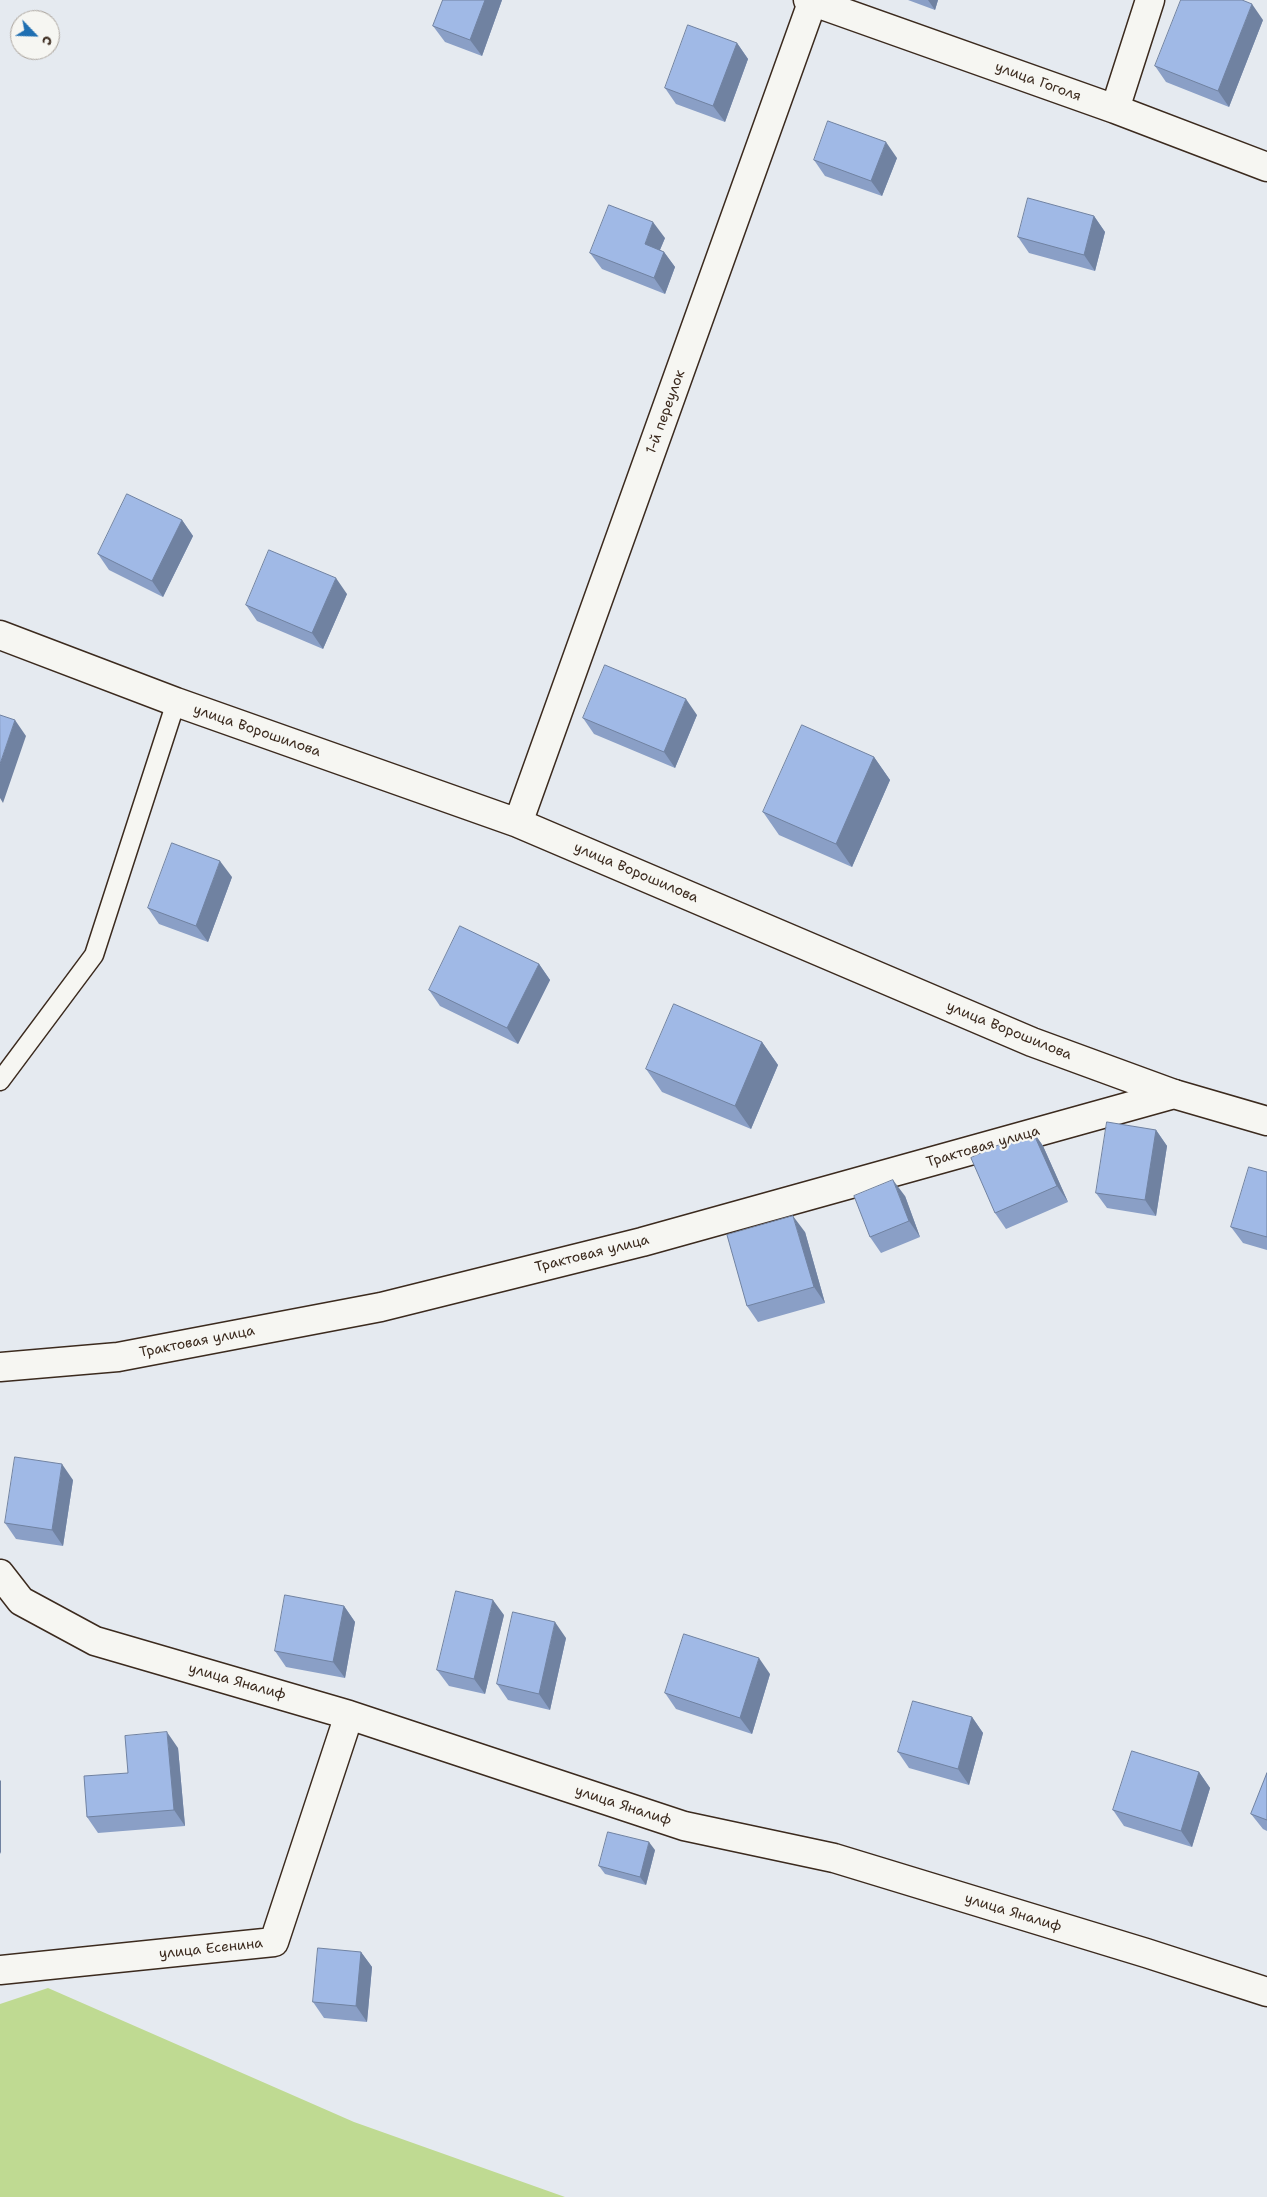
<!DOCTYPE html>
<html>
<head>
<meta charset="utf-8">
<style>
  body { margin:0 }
  #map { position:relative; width:1267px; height:2197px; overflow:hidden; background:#e5eaf0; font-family:"Shantell Sans",sans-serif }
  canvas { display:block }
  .north { position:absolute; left:10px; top:10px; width:50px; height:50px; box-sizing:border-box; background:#f6f6f2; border:1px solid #aba49d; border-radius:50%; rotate:114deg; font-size:14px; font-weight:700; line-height:20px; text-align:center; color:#3b2a1e }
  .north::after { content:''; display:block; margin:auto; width:18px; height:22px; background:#1f6fb2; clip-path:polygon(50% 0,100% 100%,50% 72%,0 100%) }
</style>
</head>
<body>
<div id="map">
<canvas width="1267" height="2197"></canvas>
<div class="north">С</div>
</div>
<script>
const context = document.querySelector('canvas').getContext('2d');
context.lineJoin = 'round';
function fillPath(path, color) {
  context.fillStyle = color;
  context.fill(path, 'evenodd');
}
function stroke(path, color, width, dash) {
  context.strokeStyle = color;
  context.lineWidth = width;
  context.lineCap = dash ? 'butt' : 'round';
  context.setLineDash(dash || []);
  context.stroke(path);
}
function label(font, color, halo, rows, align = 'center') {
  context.font = font + ' "Shantell Sans",sans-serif';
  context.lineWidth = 4.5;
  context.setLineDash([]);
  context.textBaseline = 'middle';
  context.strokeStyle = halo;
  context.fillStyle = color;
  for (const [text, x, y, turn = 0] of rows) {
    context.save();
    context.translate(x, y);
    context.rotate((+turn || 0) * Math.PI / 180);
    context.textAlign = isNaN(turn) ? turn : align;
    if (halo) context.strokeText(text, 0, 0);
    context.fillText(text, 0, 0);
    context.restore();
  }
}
const green = new Path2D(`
  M48,1988L354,2122L565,2197H0V2004Z`);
const lane = new Path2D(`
  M0,1081L94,955L176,702`);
const street = new Path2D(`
  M808,0L1115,109L1267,167
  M1115,109L1150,0
  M0,635L176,702L518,823L1032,1042L1174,1094
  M518,823L813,0
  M0,1574L21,1601L95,1641L349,1715L684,1826L834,1858L1146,1953L1267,1992
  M0,1970L274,1942L349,1715`);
const secondary = new Path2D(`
  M0,1367L118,1357L381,1307L642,1242L1174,1094L1267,1121`);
const wall = new Path2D(`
  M443,0H502L482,56L445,42L433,26Z
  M908,0H938L935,10Z
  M1263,20L1229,107L1166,82L1155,66Z
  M737,43L748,59L725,122L676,104L665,88Z
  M897,158L882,196L825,176L814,160Z
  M1094,216L1105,232L1095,271L1029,253L1018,237Z
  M665,238L660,250L664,252L675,267L665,294L602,269L590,253Z
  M182,520L193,536L163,597L109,570L98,554Z
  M347,594L323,649L257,621L246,605Z
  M697,715L675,768L594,734L583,718Z
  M874,757L890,780L852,867L779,835L763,812Z
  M232,877L208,942L159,924L148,908Z
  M539,964L550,980L518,1044L440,1006L429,990Z
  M762,1042L778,1065L751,1129L662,1092L646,1069Z
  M1032,1130L1043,1146L1068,1202L1006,1229L995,1213Z
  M1156,1130L1167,1146L1156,1216L1107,1208L1096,1193Z
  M1267,1172V1250L1243,1243L1231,1227Z
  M905,1196L920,1237L881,1253L870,1237Z
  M805,1232L825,1303L758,1322L747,1306Z
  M73,1480L63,1546L16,1539L5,1523Z
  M344,1606L355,1622L345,1678L286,1667L275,1651Z
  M504,1615L485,1694L449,1686L437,1670Z
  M566,1638L550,1710L508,1700L497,1684Z
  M770,1674L752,1734L676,1709L665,1693Z
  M972,1717L983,1733L969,1785L909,1768L898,1752Z
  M178,1748L185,1826L98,1833L87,1817Z
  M1199,1772L1210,1788L1192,1847L1124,1826L1113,1810Z
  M1267,1773V1831L1263,1829L1251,1814Z
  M655,1850L646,1885L605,1874L599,1866Z
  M361,1952L372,1967L367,2022L324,2018L313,2002Z`);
const shadedWall = new Path2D(`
  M485,0H502L482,56L470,40Z
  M928,0H938L935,10Z
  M1252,4L1263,20L1229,107L1218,91Z
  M737,43L748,59L725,122L713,106Z
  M886,142L897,158L882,196L871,181Z
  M1094,216L1105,232L1095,271L1084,255Z
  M653,222L665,238L656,259L645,244Z
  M664,252L675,267L665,294L654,278Z
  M182,520L193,536L163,597L152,581Z
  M336,578L347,594L323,649L312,633Z
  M686,699L697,715L675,768L664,752Z
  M15,720L26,736L3,803L0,798V764Z
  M874,757L890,780L852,867L836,844Z
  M220,861L232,877L208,942L196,926Z
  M539,964L550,980L518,1044L507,1028Z
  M762,1042L778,1065L751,1129L735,1106Z
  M1032,1130L1043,1146L1068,1202L1057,1186Z
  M1156,1130L1167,1146L1156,1216L1145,1200Z
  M893,1180L905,1196L920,1237L909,1221Z
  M793,1216L805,1232L825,1303L814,1287Z
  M62,1464L73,1480L63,1546L52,1530Z
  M493,1600L504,1615L485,1694L474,1679Z
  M344,1606L355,1622L345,1678L333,1662Z
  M555,1622L566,1638L550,1710L539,1694Z
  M759,1658L770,1674L752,1734L740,1718Z
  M972,1717L983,1733L969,1785L958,1769Z
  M167,1732L178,1748L185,1826L174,1810Z
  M1199,1772L1210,1788L1192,1847L1181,1831Z
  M0,1780L1,1781V1854L0,1852Z
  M649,1842L655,1850L646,1885L640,1877Z
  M361,1952L372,1967L367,2022L356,2006Z`);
const building = new Path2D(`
  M443,0H485L470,40L433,26Z
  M1181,0H1242L1252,4L1218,91L1155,66Z
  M688,25L737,43L713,106L665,88Z
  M828,121L886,142L871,181L814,160Z
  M1028,198L1094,216L1084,255L1018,237Z
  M609,205L653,222L645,244L664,252L654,278L590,253Z
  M127,494L182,520L152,581L98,554Z
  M269,550L336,578L312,633L246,605Z
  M605,665L686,699L664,752L583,718Z
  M0,715L15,720L0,764Z
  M802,725L874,757L836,844L763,812Z
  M172,843L220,861L196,926L148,908Z
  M460,926L539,964L507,1028L429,990Z
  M674,1004L762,1042L735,1106L646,1069Z
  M1107,1122L1156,1130L1145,1200L1096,1193Z
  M1032,1130L1057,1186L995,1213L971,1158Z
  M1249,1167L1267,1172V1237L1231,1227Z
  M893,1180L909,1221L870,1237L854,1196Z
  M793,1216L814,1287L747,1306L727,1235Z
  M15,1457L62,1464L52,1530L5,1523Z
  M456,1591L493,1600L474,1679L437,1670Z
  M285,1595L344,1606L333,1662L275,1651Z
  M513,1612L555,1622L539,1694L497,1684Z
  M684,1634L759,1658L740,1718L665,1693Z
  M913,1701L972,1717L958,1769L898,1752Z
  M167,1732L174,1810L87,1817L84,1776L128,1773L125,1736Z
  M1132,1751L1199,1772L1181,1831L1113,1810Z
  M1267,1773V1820L1251,1814Z
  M608,1832L649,1842L640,1877L599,1866Z
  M318,1948L361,1952L356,2006L313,2002Z`);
const streetNames = [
  ["улица Гоголя",1038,82,20],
  ["1-й переулок",666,412,-70],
  ["улица Ворошилова",257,731,19],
  ["улица Ворошилова",636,873,23],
  ["улица Ворошилова",1009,1031,22],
  ["Трактовая улица",983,1147,-16],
  ["Трактовая улица",592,1254,-14],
  ["Трактовая улица",197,1342,-11],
  ["улица Яналиф",237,1682,16],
  ["улица Яналиф",623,1806,18],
  ["улица Яналиф",1013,1913,17],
  ["улица Есенина",211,1949,-6]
];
fillPath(green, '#bfda92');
stroke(lane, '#3b2a1e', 21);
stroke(street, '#3b2a1e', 31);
stroke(secondary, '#3b2a1e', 31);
stroke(lane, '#f6f6f2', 18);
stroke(street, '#f6f6f2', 28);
stroke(secondary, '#f6f6f2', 28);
fillPath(wall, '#8a9fc6');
fillPath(shadedWall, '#7082a1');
fillPath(building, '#a0b9e6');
stroke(building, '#7082a1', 1);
label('14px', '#3b2a1e', '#f6f6f2', streetNames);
</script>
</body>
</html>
